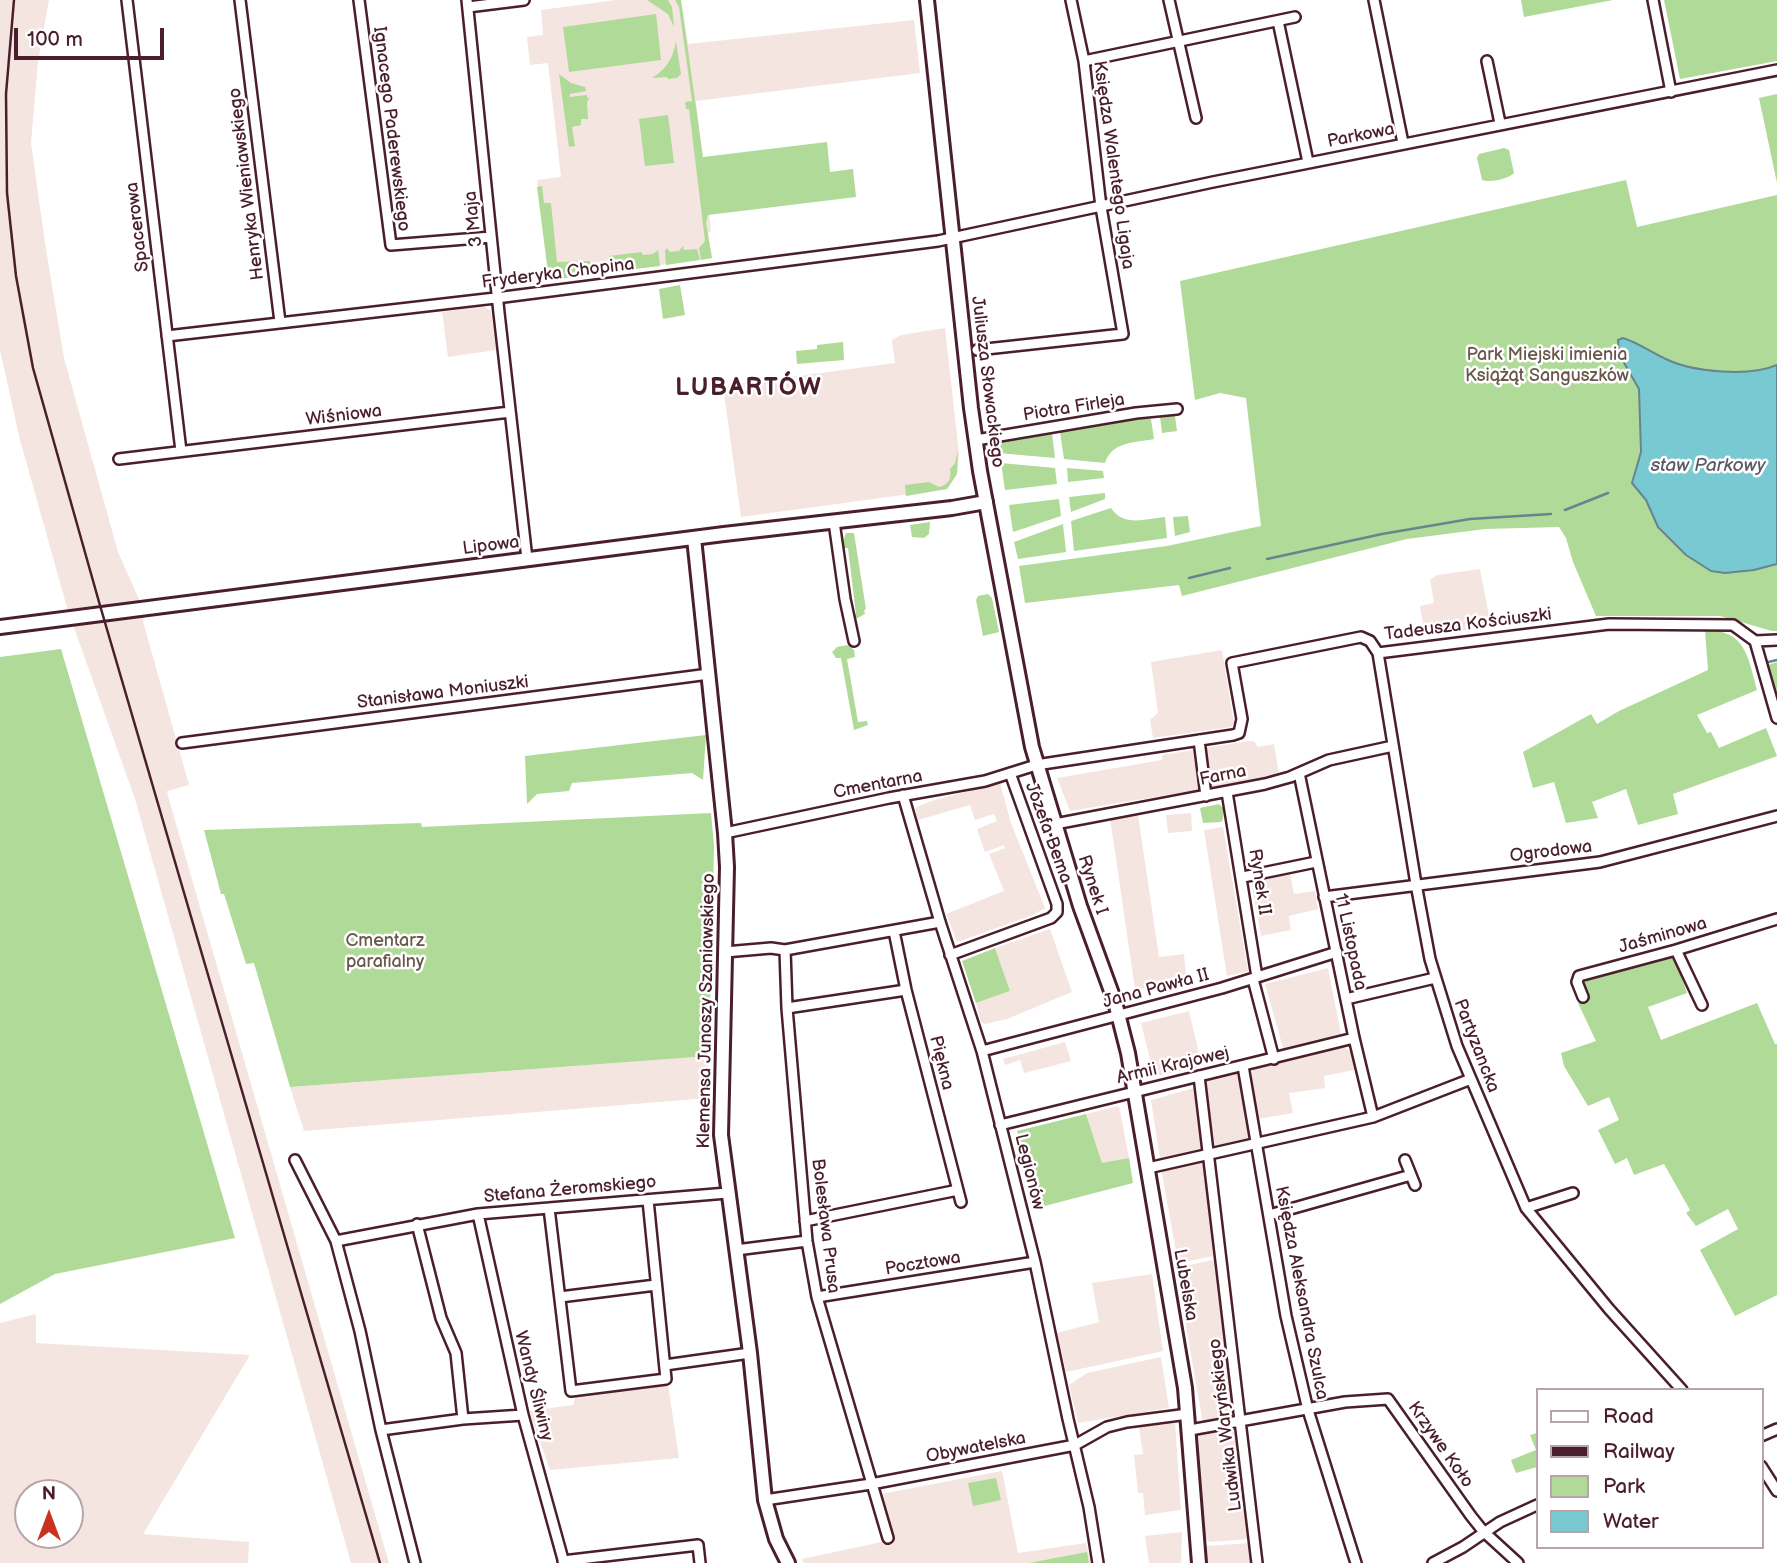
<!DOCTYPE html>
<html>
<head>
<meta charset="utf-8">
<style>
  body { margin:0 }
  #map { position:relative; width:1777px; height:1563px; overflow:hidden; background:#fff; font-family:"Balsamiq Sans",sans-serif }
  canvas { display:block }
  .legend { position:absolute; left:1536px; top:1388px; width:228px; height:161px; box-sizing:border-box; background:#fff; border:2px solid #b7a5aa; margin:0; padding:9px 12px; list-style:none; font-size:21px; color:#4a1f2b }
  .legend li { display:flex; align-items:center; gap:14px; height:35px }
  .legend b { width:35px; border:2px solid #b7a5aa }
  .north { position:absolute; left:14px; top:1479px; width:70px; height:70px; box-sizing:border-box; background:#fff; border:2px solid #b7a5aa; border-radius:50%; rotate:0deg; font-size:19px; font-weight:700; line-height:28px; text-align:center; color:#4a1f2b }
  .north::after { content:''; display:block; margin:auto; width:24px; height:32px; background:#c8321e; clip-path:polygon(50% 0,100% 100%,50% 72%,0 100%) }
  .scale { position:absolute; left:14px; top:28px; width:150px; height:32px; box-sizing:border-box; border:4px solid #4a1f2b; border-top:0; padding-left:9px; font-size:21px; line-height:24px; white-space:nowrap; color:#4a1f2b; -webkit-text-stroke:5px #fff; paint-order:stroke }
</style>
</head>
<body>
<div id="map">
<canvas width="1777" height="1563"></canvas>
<ul class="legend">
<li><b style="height:9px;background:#fff"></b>Road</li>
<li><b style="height:9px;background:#4a1f2b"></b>Railway</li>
<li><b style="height:19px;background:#b0da97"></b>Park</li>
<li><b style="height:19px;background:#79c9d2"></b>Water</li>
</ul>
<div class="north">N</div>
<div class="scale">100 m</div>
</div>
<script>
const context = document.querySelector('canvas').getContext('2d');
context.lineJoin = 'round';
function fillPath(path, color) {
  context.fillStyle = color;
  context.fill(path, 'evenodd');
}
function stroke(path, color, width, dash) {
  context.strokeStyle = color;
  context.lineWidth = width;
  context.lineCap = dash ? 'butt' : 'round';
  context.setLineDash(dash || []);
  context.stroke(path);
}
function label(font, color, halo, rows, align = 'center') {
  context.font = font + ' "Balsamiq Sans",sans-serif';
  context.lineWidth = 5;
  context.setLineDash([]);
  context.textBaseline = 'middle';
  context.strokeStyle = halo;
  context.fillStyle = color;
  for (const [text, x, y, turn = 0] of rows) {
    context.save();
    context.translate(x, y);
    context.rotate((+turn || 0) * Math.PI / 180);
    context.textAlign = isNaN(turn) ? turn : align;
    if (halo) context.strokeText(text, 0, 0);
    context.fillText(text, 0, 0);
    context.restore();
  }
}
const built = new Path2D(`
  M0,0H49L38,62L31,143L45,243L64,358L118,552L139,599L144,625L189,785L167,791L168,796L389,1563H351L135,799L68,611L20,440L0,350Z
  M616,0H681L688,44L914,20L920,73L696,101L711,231L708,233L712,258L549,280L537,180L561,177L548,63L530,65L527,37L543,35L541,10Z
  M483,306L491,311L496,350L448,357L442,312Z
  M945,328L959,453L957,474L947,489L741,517L723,386L895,363L892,340L901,335Z
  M1480,569L1491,626L1425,636L1420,606L1434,603L1430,580L1437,575Z
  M1222,650L1234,723L1231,727L1153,738L1150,720L1158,713L1151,662Z
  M1248,741H1254L1258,747L1274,744L1279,774L1267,779L1212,789L1205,748Z
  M1193,750L1198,790L1070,811L1057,778L1162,760V755Z
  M1000,783L1011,823L1045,908L1033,915L957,942L946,914L1004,891L989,854L1005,848L1004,845L985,852L977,829L997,821L994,814L975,820L970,805L918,820L915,808L931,801Z
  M1191,813L1192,831L1168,833L1166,815Z
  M1138,815L1159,957L1184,954L1187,985L1135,989L1110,818Z
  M1223,827L1248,971L1227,976L1204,830Z
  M1290,873L1294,894L1315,891L1318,909L1289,916L1291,930L1261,936L1251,881Z
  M1050,929L1072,992L1007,1019L985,1024L981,1022L976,1003L1010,991L995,948Z
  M1328,968L1341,1034L1283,1048L1265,984Z
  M1189,1011L1202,1066L1157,1076L1154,1075L1141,1023Z
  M1065,1042L1071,1061L1024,1073L1020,1060L1005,1065L1003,1059Z
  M1343,1047L1351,1052L1354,1070L1324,1076L1325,1088L1289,1093L1293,1113L1257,1119L1251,1076L1253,1070Z
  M709,1056L708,1098L304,1131L290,1087Z
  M1236,1073H1240L1252,1139L1248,1144L1218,1149L1215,1147L1206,1084L1208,1080Z
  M1194,1088L1197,1089L1204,1151L1160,1159L1151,1100Z
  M1119,1106L1129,1158L1102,1164L1086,1114Z
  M1204,1159L1208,1161L1219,1255L1178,1263L1161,1168Z
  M1217,1259L1237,1417L1203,1424L1176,1268Z
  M1152,1274L1163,1351L1066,1372L1057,1333L1099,1322L1092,1283Z
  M36,1314V1343L250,1355L143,1534L249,1542L248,1563H0V1323ZM70,1493V1535H28V1493Z
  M1161,1357L1169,1408L1078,1423L1069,1385L1087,1373Z
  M668,1385L679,1458L550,1470L529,1411L573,1405L576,1395Z
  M1175,1423L1181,1510L1145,1515L1143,1493H1138L1134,1455L1143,1454L1139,1427Z
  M1234,1428L1237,1430L1250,1537L1248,1539L1210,1542L1205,1538L1197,1436L1200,1433Z
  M1002,1471L1018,1553L1086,1543L1091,1563H804L802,1559L891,1540L881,1494Z
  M1182,1532L1181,1563H1149L1145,1536Z
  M1252,1543L1253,1563H1206L1205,1546Z`);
const green = new Path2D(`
  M647,0H668L672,7L674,27L668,14Z
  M675,0H681L703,157L827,142L830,172L853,169L856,197L708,215L706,223L712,258L701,260L699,248L705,241L689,109H686L685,102L692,101L679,7Z
  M1521,0H1613L1524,17Z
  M1664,0H1777V61L1680,79Z
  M656,14L661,60L569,72L563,27Z
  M676,41L681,74L677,78L668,79L667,77L652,78C667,69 673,58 676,41Z
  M559,74L571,83L585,87L586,91L570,94V97L587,95V98L590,97L587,102L588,119H581V125L572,127L575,146L569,147Z
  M1777,94V183L1759,98Z
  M668,115L674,163L645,166L639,119Z
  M1504,148L1509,150L1514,173C1508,179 1490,183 1482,180L1477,158L1479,154Z
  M1626,180L1637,227L1777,195V631H1772L1720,616H1596L1573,562L1566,538L1559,527L1485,529L1407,539L1182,596L1179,585L1025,603L1019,566L1167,546L1261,526L1246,398L1220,393L1195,400L1180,281Z
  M542,186L544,203H551L557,262L590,261L591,275L549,280L537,187Z
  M683,246L684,250L697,249L700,260L666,265L665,251L667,248L670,252L679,251Z
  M658,250L660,266L610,272L609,256L641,252L643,255L653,254Z
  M680,285L685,315L663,319L659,289Z
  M843,342L844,360L797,364L796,351L817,349V345Z
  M1172,415L1175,416L1177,431L1162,433L1160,417Z
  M1147,418L1151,419L1154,439C1135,443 1112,441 1105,463L1064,459L1060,432Z
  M1052,433L1055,458L998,453L996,442Z
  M958,451L957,474L947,489L906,496L905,485L929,482L939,487C948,485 952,479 950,469L955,463Z
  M1001,463L1055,468L1057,484L1005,490Z
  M1067,468L1103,471L1104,478L1068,482Z
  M1105,493V499L1071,512L1069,497Z
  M1059,499L1061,516L1013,532L1009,505Z
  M1111,508C1123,527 1145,519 1165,517L1167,538L1074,551L1071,521Z
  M1188,516L1190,532L1175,536L1173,517Z
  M930,522L929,534L924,538L912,537L910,525Z
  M1063,524L1066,552L1018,559L1014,542Z
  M846,533H854L866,609L864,610L865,614L852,621L850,615L856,614L848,548H843L842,544Z
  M988,594L992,598L999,632L983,636L976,600L978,596Z
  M1705,630C1746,630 1748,657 1757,690L1697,715L1707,733L1711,732L1719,748L1766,728L1777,756L1673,794L1678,814L1638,825L1626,789L1592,802L1598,818L1566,823L1554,782L1533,788L1523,752L1591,714L1597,724L1619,711L1708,670Z
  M848,645L854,650L855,657L847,659L858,722L867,721L868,725L854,730L841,658H836L832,652L837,647Z
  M61,649L235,1238L55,1274L0,1304V657Z
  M1777,662V704L1765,666Z
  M706,735L703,780L692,773L572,783L569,791L537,794L527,804L525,756Z
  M1219,804L1223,808V819L1221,822L1203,823L1200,808Z
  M711,813L714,846L709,1056L290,1087L254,963L246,964L224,894H221L204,830L421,823L422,827Z
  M995,948L1010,991L976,1003L962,961Z
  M1672,956L1678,966L1687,993L1648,1007L1661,1040L1757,1003L1775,1044H1777V1295L1735,1316L1700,1250L1738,1229L1728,1209L1696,1226L1686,1213L1690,1210L1664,1164L1634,1175L1627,1158L1615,1164L1598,1130L1619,1120L1609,1097L1588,1106L1564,1066L1561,1053L1596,1041L1578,1003L1588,1000L1584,982L1591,977Z
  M1086,1114L1102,1163L1129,1158L1133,1183L1037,1208L1017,1131Z
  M1537,1433V1467L1516,1473L1511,1460L1536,1450L1530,1435Z
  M996,1478L1001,1500L973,1506L968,1483Z
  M1087,1552L1089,1563H1029Z`);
const water = new Path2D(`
  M1623,338C1639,343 1652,353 1668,360C1694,372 1750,377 1777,365V564L1754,570L1725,573L1711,571L1686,555L1658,527L1646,500L1632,483L1641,452L1639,389L1619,354L1618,340Z`);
const stream = new Path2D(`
  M1565,510L1608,493
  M1267,559L1382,534L1470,519L1551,514
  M1189,578L1230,568
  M1764,663L1777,660`);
const minor = new Path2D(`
  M127,0L181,451
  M240,0L280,322
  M359,0L391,245L491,237
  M467,0L499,313L527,559
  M1169,0L1196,118
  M1374,0L1403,143
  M1653,0L1671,92
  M468,7L524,0
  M1278,21L1308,162
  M1084,61L1295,17
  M1487,61L1500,123
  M167,336L504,297L938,241L1213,182L1777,70
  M977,350L1123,334L1101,207L1084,61L1071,0
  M976,440L1136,413L1177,409
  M119,459L510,412
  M834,522L845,599L854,641
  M1755,641L1777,718
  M1378,653L1609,624L1733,625L1755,641L1777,640
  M1199,740L1206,796
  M182,743L709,674
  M1299,773L1354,1038L1373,1117
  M1227,792L1257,977
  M903,795L940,922L982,1051L1035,1262L1068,1419L1089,1507L1098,1563
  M1055,824L1265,784L1290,777L1329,760L1393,746
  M725,833L889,798L985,781L1036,765L1233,735L1239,733L1242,719L1232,663L1361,637L1370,641L1378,653L1416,884L1430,959L1457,1046L1526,1208L1609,1309L1682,1390
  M1243,877L1316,862
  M1324,897L1600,862L1777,816
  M894,931L906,990L961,1202
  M785,950L787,1008L807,1241L817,1297L888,1538
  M1676,950L1702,1005
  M725,952L771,948L785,950L940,922
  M950,955L1051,918L1057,912V904L1010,773
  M1253,979L1274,1059
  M1583,997L1577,982L1579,976L1676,950L1777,919
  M1346,999L1435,978
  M787,1008L906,990
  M982,1051L1222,988L1337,952
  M1243,1066L1286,1316L1308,1410L1356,1563
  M1199,1076L1257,1563
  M1000,1125L1354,1038
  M295,1160L336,1241L360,1331L381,1430L415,1563
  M1405,1160L1415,1185
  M1148,1168L1373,1117L1471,1079
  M549,1208L571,1391L666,1379L648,1200
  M1526,1208L1573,1193
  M478,1214L523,1415L564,1563
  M1269,1215L1411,1175
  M805,1221L958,1190
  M417,1224L441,1318L456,1353L463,1419
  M336,1241L478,1214L727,1193
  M736,1250L807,1241
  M560,1297L656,1285
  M817,1297L1035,1262
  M665,1365L750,1353
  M381,1430L463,1419L523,1415
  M1190,1430L1345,1402L1388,1399L1471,1516L1483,1531L1518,1563
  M1761,1436L1777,1429
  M1761,1466L1777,1491
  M765,1500L871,1484L1075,1445L1107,1427L1127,1422L1188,1414
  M563,1561L698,1545L700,1563
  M1433,1563L1463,1547L1500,1522L1537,1505`);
const tertiary = new Path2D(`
  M694,538L725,833L727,867L721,1135L750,1353L765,1500L776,1539L788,1563
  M0,627L724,534L952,508L986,502`);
const secondary = new Path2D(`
  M927,0L971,408L980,471L1032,747L1080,906L1115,1002L1128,1053L1185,1388L1199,1563`);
const rail = new Path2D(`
  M14,0L6,94L7,193L16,276L33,368L99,602L380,1563`);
const streetNames = [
  ["Ignacego Paderewskiego",391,129,83],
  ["Parkowa",1361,136,-11],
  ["Księdza Walentego Ligaja",1113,165,82],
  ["Henryka Wieniawskiego",247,184,-97],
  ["3 Maja",474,219,-96],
  ["Spacerowa",138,227,-97],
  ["Fryderyka Chopina",558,274,-7],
  ["Juliusza Słowackiego",987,382,83],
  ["Piotra Firleja",1074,408,-9],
  ["Wiśniowa",344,416,-7],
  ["Lipowa",491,546,-7],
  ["Tadeusza Kościuszki",1468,625,-7],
  ["Stanisława Moniuszki",443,693,-7],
  ["Farna",1223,776,-11],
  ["Cmentarna",878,785,-11],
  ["Józefa Bema",1048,833,70],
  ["Ogrodowa",1551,852,-7],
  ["Rynek II",1259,882,81],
  ["Rynek I",1092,885,72],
  ["Jaśminowa",1663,936,-16],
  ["11 Listopada",1350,942,78],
  ["Jana Pawła II",1156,989,-15],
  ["Klemensa Junoszy Szaniawskiego",707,1011,-89],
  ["Partyzancka",1476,1046,69],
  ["Piękna",941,1063,76],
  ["Armii Krajowej",1173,1066,-13],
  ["Legionów",1029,1172,76],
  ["Stefana Żeromskiego",570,1190,-5],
  ["Bolesława Prusa",825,1226,83],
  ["Pocztowa",923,1264,-9],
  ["Lubelska",1185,1285,80],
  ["Księdza Aleksandra Szulca",1301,1293,79],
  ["Wandy Śliwiny",533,1386,76],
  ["Ludwika Waryńskiego",1226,1425,-97],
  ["Krzywe Koło",1440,1445,55],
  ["Obywatelska",976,1448,-11]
];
const parkNames = [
  ["Park Miejski imienia",1547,355],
  ["Książąt Sanguszków",1547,376],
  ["Cmentarz",385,941],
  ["parafialny",385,962]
];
const waterNames = [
  ["staw Parkowy",1708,466]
];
const districtNames = [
  ["LUBARTÓW",749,389]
];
fillPath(built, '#f5e5e0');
fillPath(green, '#b0da97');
fillPath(water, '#79c9d2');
stroke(water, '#66858f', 2);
stroke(stream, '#66858f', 2.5);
stroke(minor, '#4a1f2b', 14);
stroke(tertiary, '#4a1f2b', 18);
stroke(secondary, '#4a1f2b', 18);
stroke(minor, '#fff', 9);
stroke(tertiary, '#fff', 12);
stroke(secondary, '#fff', 12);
stroke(rail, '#4a1f2b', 2.5);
label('18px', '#4a1f2b', '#fff', streetNames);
label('18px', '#69574b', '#fff', parkNames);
label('italic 19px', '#5a5a65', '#fff', waterNames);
context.letterSpacing = '2px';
label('bold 24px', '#4a1f2b', '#fff', districtNames);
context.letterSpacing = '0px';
</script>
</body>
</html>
